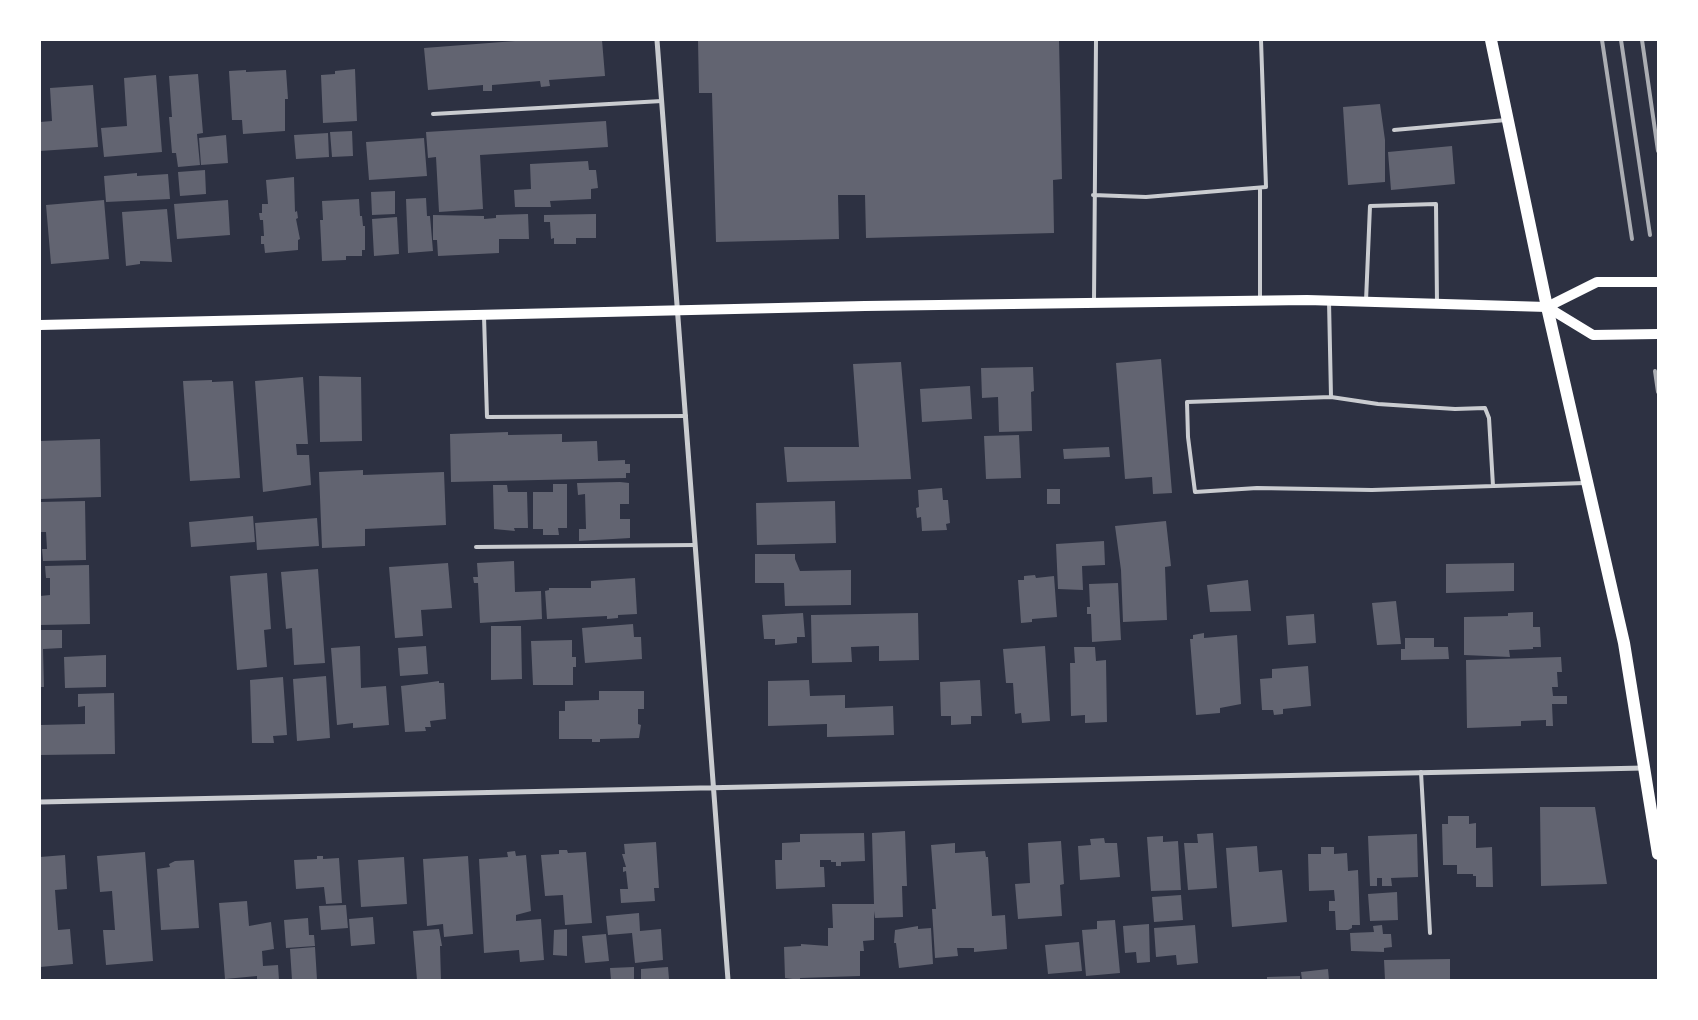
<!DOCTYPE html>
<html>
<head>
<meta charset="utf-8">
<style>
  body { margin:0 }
  #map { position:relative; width:1698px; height:1020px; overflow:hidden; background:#2d3142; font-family:"PT Serif",serif }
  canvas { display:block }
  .frame { position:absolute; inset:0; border:41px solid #fff; pointer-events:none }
</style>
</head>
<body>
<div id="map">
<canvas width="1698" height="1020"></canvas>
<div class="frame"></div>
</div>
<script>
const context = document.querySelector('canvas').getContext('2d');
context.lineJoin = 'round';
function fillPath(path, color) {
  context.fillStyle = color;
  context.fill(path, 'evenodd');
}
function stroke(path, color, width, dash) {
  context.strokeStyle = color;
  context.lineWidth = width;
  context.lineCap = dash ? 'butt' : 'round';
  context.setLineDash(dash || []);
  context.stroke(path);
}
const building = new Path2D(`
  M528,40H602L605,76L549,80L550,86L541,87L540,81L492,85V91H483V85L428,90L424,48Z
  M698,40H1059L1062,179L1053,180L1054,233L866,238L865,195H838L839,239L716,242L712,93H699Z
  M355,69L357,121L323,123L321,75L335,74V71Z
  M246,70V72L286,70L288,99H285V131L243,134L242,120H232L229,71Z
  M198,74L203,133L197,134L200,165L178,167L176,153H172L169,117H172L169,76Z
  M156,75L162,152L104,157L101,128L127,126L124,78Z
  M93,85L98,147L40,151V122L52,121L50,88Z
  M1380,104L1385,140V182L1348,185L1343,107Z
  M606,121L608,147L480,155L483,209L439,212L436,157L428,158L426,132Z
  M352,131L353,156L332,157L330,132Z
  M328,133L329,157L296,159L294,135Z
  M226,135L228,163L201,165L199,138Z
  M424,138L427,176L369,180L366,142Z
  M1452,146L1455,184L1391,190L1388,152Z
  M588,161L589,170H596L598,188L591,189V199L550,201L551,207H515L514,190L531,189L530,164Z
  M205,170L206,194L180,196L178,172Z
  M137,173V176L168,174L170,199L106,202L104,176Z
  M294,177L295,212L297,211L298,218L296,219L300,239L298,240V250L265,253L264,244H261V236H264L263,220H260L259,213H262V204H268L266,180Z
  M395,191V214L372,215L371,192Z
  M426,198L427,216H430L433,251L408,253L406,199Z
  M359,199L360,216H362L363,226H365V250H362V256H346V260L322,261L320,220H323L322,201Z
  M104,200L109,259L51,264L46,205Z
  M228,200L230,235L177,239L174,204Z
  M167,209L172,262L140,261V264L126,266L122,212Z
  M528,214L529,239H499V253L438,256L437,240H433V215L484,216V219L496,218V215Z
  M596,214V238H576V244H554V238L551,239L550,222H544V215Z
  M397,217L399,254L374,256L372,219Z
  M1161,359L1172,493L1153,494L1152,477L1125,479L1116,363Z
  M901,362L911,479L787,482L784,447H859L853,364Z
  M1033,367L1034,391L1031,392L1032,431L999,432L998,397L982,398L981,368Z
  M319,376L361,377L362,441L320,442Z
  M303,377L308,444H296L297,455H309L311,485L263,492L255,381Z
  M212,380V382L233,381L240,478L190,481L183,381Z
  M970,386L972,419L922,422L920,389Z
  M508,432V435L562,434V442L597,441L598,461L625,460V464H630V473H626V478L451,482L450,434Z
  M1019,435L1021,478L986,479L984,436Z
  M100,439L101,497L40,499V441Z
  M1109,447L1110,457L1064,459L1063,449Z
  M363,470V475L444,472L446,525L365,529V546L322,548L319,472Z
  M620,482L629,483V504H620V519H630V538L579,541V529H586L585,494L578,495L577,483Z
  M553,484H567V528H558L559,535H543V529H533V492H553Z
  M493,485H507L508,492H527L528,528H514L515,531L494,529Z
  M942,488L943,500H948L950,523L946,524L947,530L922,531L921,517L917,518L916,508L919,507L918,490Z
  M1047,489H1060V504H1047Z
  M85,501L86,560L43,561L42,549H47L46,532H40V502Z
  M835,501L836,543L757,545L756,503Z
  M253,516L255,542L191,547L189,522Z
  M317,518L319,546L257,550L255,523Z
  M1166,521L1171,566L1165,567L1167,620L1123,622L1121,570L1115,526Z
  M1104,541L1105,565L1082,566L1083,590L1058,589L1056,544Z
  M755,554H795V559L800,571L851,570V605L785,606L784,583H755Z
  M514,561L515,592L541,591L542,619L480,623L478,583H474L473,577H478L477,563Z
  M448,563L452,608L421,610L423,636L395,638L389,567Z
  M1514,563V591L1446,593V564Z
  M89,565L90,624L40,625V596L50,595V578H46L45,566Z
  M318,569L325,663L294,665L292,628L286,629L281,572Z
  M267,573L271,629L264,630L267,667L237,670L230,576Z
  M1035,575L1036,578L1054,576L1057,617L1032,619V622L1021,623L1018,580H1024V576Z
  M635,578L637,614L618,615V618L607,619V616L547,619L545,591L549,590V588H591V581Z
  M1248,580L1251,611L1210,612L1207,585Z
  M1118,583L1121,640L1092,642L1091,614H1087V607H1090L1089,584Z
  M1396,601L1401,644L1377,645L1372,603Z
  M1533,612V627H1540L1541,647H1533V649L1509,650L1510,657L1464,655V617L1508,616V613Z
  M803,613L805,637H797V643L775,645V639H764L762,615Z
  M918,613L919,660L879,661V646L851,647L852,662L812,663L811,615Z
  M1314,614L1316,643L1288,645L1286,616Z
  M633,624L634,637H641L642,659L585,663L582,628Z
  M491,626H521L522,679L491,680Z
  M40,630H62V648L43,649L44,687H40Z
  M1204,633V638L1237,635L1241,704L1220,708V713L1196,715L1190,639H1193V635Z
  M1405,638H1434V647H1448L1449,659L1401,660V649H1405Z
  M572,640V657H576V667H573V685H533L531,641Z
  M360,646L361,688L386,686L389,725L353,728V723L337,725L331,648Z
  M426,646L428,674L400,676L398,648Z
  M1045,646L1050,721L1022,723L1021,713L1015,714L1013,683H1006L1003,649Z
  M1074,647H1095L1096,661L1106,660L1107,722L1085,723V715L1071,716L1070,663H1075Z
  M106,655V687L65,688L64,657Z
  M1561,657L1562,672H1557L1558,687H1552L1553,696H1567V704H1552L1553,726H1546V720L1521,721V726L1467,728L1466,660Z
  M1308,666L1311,706L1283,709V714L1274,715L1273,710H1262L1260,679L1272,678V669Z
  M326,676L330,738L297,741L293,679Z
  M283,677L287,735L273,736L274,743H252L250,680Z
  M809,680L810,696L845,695V708L893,706L894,735L827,737V724L768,726V681Z
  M980,680L982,716H971V724L951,725V716H941L940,682Z
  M439,681V683H444L446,719L430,721L431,727H425L426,731L405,732L401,686Z
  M599,691H644V709H638V724L641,725L639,738L600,739V742H592V739H559V711H565V701L599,700Z
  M114,693L115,754L40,755V725L85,724V706L78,707V694Z
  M1540,807H1595L1607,884L1541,886Z
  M1448,816H1469V824L1476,823V848L1492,847L1493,887H1476V876H1473V874H1457V865H1443L1442,824H1448Z
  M905,831L907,886H902L903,917L875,918L874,911V940L863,941L864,951H860V976L800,978V980L785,978L784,947L801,946V944L828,946V928H833L832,904H874L872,833Z
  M864,833L865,861L841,862V866H836V862H831V860H820V867H824L825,887L776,889L775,860H782V843L800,842V834Z
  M1213,833L1217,888L1188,890L1184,843H1198L1197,834Z
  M1417,834L1418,877L1391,878L1392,886H1382V878H1377V886H1370L1368,836Z
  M1163,836V842L1178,841L1181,890L1151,891L1147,837Z
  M1104,838L1105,843H1117L1120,877L1080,880L1078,846L1091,845L1090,839Z
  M1061,841L1064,884L1060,885L1062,916L1018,919L1015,884L1030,883L1028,843Z
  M656,842L659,888H654L655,901L621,903L620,889H628L626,871L623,872V867H626L622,854H625L624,844Z
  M955,843V853L985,851L986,857H988L992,916L1005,915L1007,949L974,952V948H957L958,956L935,958L932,909H936L931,845Z
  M1257,846L1259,872L1282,870L1287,922L1232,927L1226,848Z
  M1321,847H1334V854L1347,853L1348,871L1358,870L1360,925H1352V928L1348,930H1336L1335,911H1329V901H1335L1334,890L1309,891L1308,854H1321Z
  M559,850H567L568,853L586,852L592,923L565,925L563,895L545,896L541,855L559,854Z
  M515,851L516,856L526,855L531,911L516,915V921L541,919L544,960L520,962L519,950L484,953L479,859L508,857L507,852Z
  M145,852L153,961L106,965L103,930H115L112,891L100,892L97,856Z
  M65,855L67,889L55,890L58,930L70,929L73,964L40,967V857Z
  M317,856H323V859L339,858L342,903L326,904L324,887L296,889L294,860L317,859Z
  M468,856L473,934L444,937L443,924L427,926L423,859Z
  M404,857L407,904L361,907L358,860Z
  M194,860L199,928L161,930L157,869L170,867L169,864L175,861Z
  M1397,892L1398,920L1370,921L1368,894Z
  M1181,895L1183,920L1154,922L1152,897Z
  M247,901L249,926L271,922L274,949L262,951L263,966L278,965L279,980H257V976L225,979L219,903Z
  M346,905L348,928L321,930L319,906Z
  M639,913L640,931L661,929L663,960L635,963L632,933L608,935L606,916Z
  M373,917L375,944L351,946L349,919Z
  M308,918L309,935H314L315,946L286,948L284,920Z
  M1115,920L1120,973L1086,976L1082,930L1097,929V921Z
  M1149,924L1150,962L1137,963L1136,952L1125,953L1123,926Z
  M1195,925L1198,963L1177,965L1176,955L1156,957L1154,928Z
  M1382,925L1383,934H1391L1392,947L1384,948V952L1351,951L1350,933L1374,932L1373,926Z
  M918,926V929L931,928L933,964L899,968L896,943H894L895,930Z
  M439,929L442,946H440L441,980H417L413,931Z
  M567,929V956L553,955L554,930Z
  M606,934L609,961L585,963L582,936Z
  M1079,942L1082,971L1048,974L1045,945Z
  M315,947L317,980H292L290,949Z
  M1450,959V980H1385L1384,960Z
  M634,967V980H611L610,968Z
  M668,967L669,979L641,980V969Z
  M1328,969L1329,980H1302L1301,972Z
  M1300,976V980H1267V977Z`);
const service = new Path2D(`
  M433,114L662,101
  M1394,130L1506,120
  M1260,188V300
  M1093,195L1146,197L1266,187L1261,40
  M1094,301L1096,40
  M1329,301L1331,397
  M1366,301L1370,206L1436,204L1437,304
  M484,316L487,417L686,416
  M1493,486L1489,418L1485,408L1455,409L1378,404L1331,397L1187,402L1188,437L1195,492L1257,488L1372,490L1585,483
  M476,547L695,545
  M1421,772L1430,933`);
const minor = new Path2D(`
  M657,40L728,980
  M40,802L1644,768`);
const secondary = new Path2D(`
  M1547,307L1593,335L1658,334
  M40,325L865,306L1307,300L1547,307L1597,282H1658`);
const primary = new Path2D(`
  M1491,40L1547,307L1624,643L1658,854`);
const rail = new Path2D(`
  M1602,40L1632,239
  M1621,40L1650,235
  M1642,40L1658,151
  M1655,371L1658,392`);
fillPath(building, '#626471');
stroke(service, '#caccd0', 4);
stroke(minor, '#caccd0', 5);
stroke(secondary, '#fff', 10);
stroke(primary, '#fff', 12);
stroke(rail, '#abadb3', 4);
</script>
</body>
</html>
